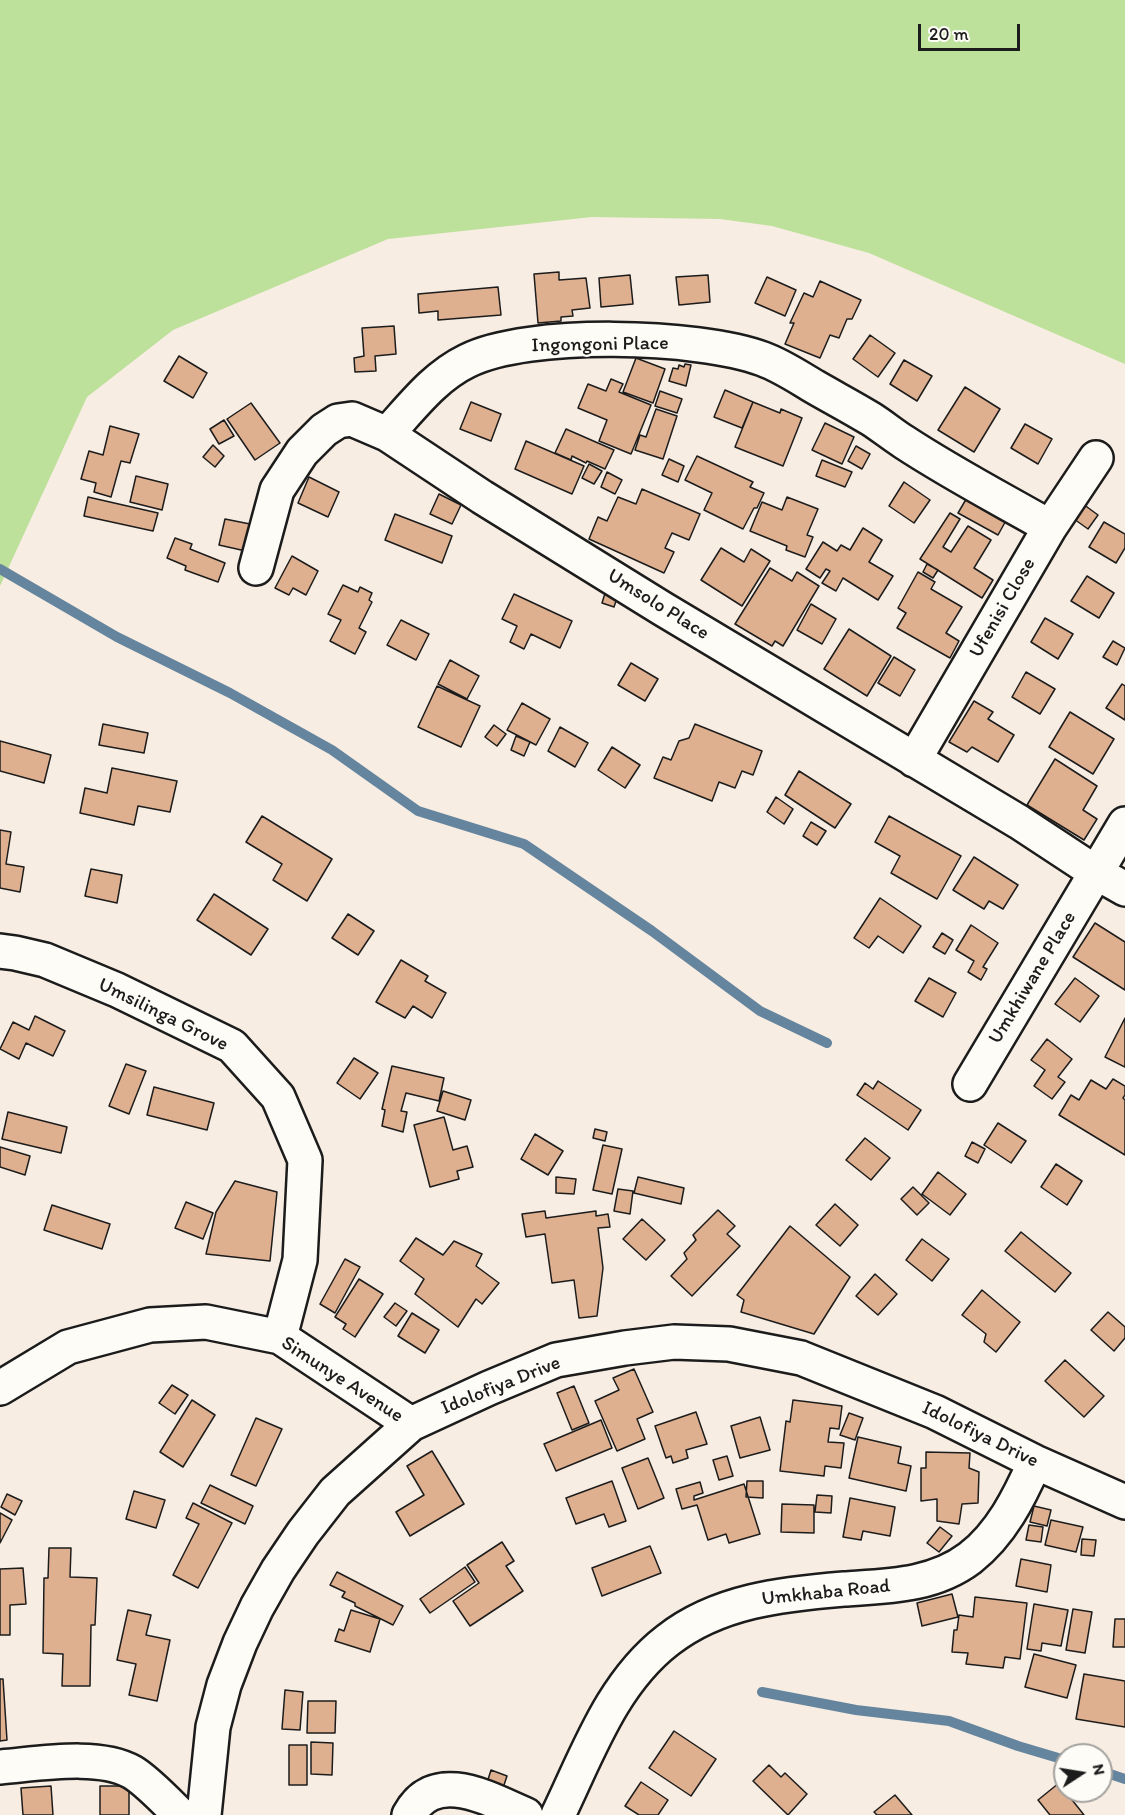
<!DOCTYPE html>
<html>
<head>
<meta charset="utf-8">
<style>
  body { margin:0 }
  #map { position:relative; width:1125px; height:1815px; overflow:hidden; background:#f7ede2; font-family:Itim,sans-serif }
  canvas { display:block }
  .north { position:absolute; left:1053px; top:1743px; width:60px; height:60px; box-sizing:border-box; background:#fdfcf7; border:2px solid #a3a29f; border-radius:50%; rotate:78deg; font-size:16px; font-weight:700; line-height:24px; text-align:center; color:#1c1c1c }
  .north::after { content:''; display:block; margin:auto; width:21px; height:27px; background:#1c1c1c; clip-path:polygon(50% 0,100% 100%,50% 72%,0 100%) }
  .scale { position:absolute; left:918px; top:24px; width:102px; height:27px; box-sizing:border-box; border:3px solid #1c1c1c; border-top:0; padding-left:8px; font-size:18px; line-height:21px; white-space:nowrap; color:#1c1c1c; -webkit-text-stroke:4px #fdfcf7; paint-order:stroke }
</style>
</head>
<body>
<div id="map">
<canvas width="1125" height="1815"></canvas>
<div class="north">N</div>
<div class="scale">20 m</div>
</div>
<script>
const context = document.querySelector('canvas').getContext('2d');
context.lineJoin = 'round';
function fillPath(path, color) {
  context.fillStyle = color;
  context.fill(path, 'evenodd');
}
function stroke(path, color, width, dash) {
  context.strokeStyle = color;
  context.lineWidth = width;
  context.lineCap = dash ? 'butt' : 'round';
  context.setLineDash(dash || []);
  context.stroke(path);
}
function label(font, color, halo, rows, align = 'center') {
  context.font = font + ' Itim,sans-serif';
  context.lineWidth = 4.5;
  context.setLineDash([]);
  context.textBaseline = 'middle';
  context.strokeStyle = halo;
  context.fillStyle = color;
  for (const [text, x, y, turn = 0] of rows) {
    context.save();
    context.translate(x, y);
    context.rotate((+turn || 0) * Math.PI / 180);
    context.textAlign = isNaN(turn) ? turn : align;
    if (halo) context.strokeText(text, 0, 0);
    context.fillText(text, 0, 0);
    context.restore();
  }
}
const green = new Path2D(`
  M0,0H1125V364L869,253L772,226L720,219L592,217L388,239L173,330L87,397L0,586Z`);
const stream = new Path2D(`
  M0,569L117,637L230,693L332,750L418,811L524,844L652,931L760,1011L827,1043
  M762,1692L856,1710L949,1721L1018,1746L1065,1760
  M1101,1771L1125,1779`);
const building = new Path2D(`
  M559,272V280L586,278L590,308L572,310L573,316L561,317V321L538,323L534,274Z
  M630,275L633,304L601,307L599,278Z
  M708,275L710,302L679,305L676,277Z
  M767,277L796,290L785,316L755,303Z
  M820,281L861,300L852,319H847L839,338L830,335L820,358L785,344L794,323H790L804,293L813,297Z
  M498,287L501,315L438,320V311L419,313L418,294Z
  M394,326L396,354L375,356L376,371L355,372L354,358L364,356L362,328Z
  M870,335L895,353L878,377L853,359Z
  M179,356L207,373L193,398L164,381Z
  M636,358L665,369L653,403L623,392Z
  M904,360L932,376L917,401L890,384Z
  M685,364L691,365L686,386L669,381L673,368L678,369L679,365L684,367Z
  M611,379L623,384L619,392L651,405L631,454L599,441L607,420L578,408L588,384L606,391Z
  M965,387L1000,409L974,452L938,430Z
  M725,390L753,402L742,428L714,417Z
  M660,391L682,399L677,413L655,406Z
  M471,402L501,414L491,441L460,429Z
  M753,402L780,413L781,409L802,418L783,466L735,447Z
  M251,403L280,443L255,460L227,419Z
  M656,409L677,416L663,459L635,450L640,435L646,437Z
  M224,420L234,436L219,444L210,429Z
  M825,423L854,437L842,464L812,450Z
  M1025,424L1052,439L1038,464L1011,448Z
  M110,426L139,434L130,463L121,461L111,497L94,492L96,483L81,479L89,451L103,455Z
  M566,429L614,450L605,469L587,461L586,463L572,456L571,460L555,453Z
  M526,441L584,466L572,494L515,469Z
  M213,445L224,456L215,467L203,457Z
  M856,446L870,454L862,469L848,461Z
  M697,456L753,482L750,487L764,493L757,508H754L743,529L704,510L712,493L685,480Z
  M669,459L684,466L678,482L662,475Z
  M822,460L852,472L845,487L816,476Z
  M589,464L602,471L594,484L582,478Z
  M607,472L622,480L615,494L601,487Z
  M136,476L168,484L162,510L130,502Z
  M309,477L339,492L328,517L298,503Z
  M904,482L930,500L914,523L889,506Z
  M642,489L700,514L689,540L672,533L665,548L674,552L664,573L589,539L598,517L607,521L618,497L636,504Z
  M439,494L461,505L452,524L430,514Z
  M968,496L1008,517L998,535L958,513Z
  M88,497L158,513L153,531L84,516Z
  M787,497L818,509L807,535L813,537L805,557L786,550L787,546L750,531L762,502L782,510Z
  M1083,504L1098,515L1088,529L1074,519Z
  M950,513L960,519L943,547L951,552L968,526L991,540L974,568L993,580L982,598L920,559Z
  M395,514L452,536L442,563L385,540Z
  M225,519L255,525L250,552L219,545Z
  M1104,522L1125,534V548L1116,563L1089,547Z
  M863,528L882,540L869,562L893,576L878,600L843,578L836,591L822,583L830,571L826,569L820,578L806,569L823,542L837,551L841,545L850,550Z
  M175,538L192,544L190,549L225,563L218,582L185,570L186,566L167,558Z
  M721,548L744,562L751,549L770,561L742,606L701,580Z
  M292,556L318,571L306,595L293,588L289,595L275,588Z
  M927,564L938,570L933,578L923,572Z
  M770,568L792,581L797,572L819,586L783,646L775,641L772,646L735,624Z
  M918,572L935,582L931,589L962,607L946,633L959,641L950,658L897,628L906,613L898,608Z
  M1087,576L1114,593L1099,618L1071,601Z
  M343,585L358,592L360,587L372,593L369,600L372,602L359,628L366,632L355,654L330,641L341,620L328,614Z
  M606,590L618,595L614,607L602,603Z
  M514,594L572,621L560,648L531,634L524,649L510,642L517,626L502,619Z
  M811,604L836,619L822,644L797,630Z
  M1045,618L1073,634L1058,659L1031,642Z
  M401,620L429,634L416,660L387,645Z
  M849,629L891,656L867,696L824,669Z
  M1113,641L1125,648L1117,665L1103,657Z
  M894,657L915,670L900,696L878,683Z
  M450,660L479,676L467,699L438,684Z
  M631,663L658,679L645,701L618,685Z
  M1026,672L1055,689L1040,714L1012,697Z
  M1122,684L1125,686V720L1106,708Z
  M437,686L480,706L461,747L418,727Z
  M974,701L993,712L988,719L1014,735L998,762L972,747L967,752L949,742Z
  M522,703L550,719L536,745L507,730Z
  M1070,712L1114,739L1093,774L1049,747Z
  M103,724L148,733L144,753L99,745Z
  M695,724L762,751L753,775L742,771L735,788L719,782L712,801L654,778L663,757L671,760L679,741L689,738Z
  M494,725L506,734L497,746L485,737Z
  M560,727L588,743L575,767L548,751Z
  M516,736L530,742L524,756L511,750Z
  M0,741L51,755L44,783L0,771Z
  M612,747L640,765L625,788L598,770Z
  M1055,759L1097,786L1083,810L1097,819L1084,840L1027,805Z
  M112,768L177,781L170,812L138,806L134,825L80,813L85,788L107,793Z
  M799,771L851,804L835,828L785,795Z
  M776,797L793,809L784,824L767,812Z
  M262,816L332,859L307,901L273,880L282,864L246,842Z
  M889,816L961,856L937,899L891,873L900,856L875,842Z
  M811,822L826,831L817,845L803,836Z
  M0,830L11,832L6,864L24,867L20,892L0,888Z
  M974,857L1018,885L1003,909L989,901L984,909L953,890Z
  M91,869L122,875L117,903L85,896Z
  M214,894L268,929L251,955L197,920Z
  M880,898L921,926L903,953L878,936L869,948L854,938Z
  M348,914L374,931L358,955L332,938Z
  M1095,923L1125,942V990L1073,957Z
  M971,925L998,943L983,967L987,969L981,980L968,972L974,961L956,950Z
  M942,933L953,940L945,954L933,947Z
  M401,960L428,976L425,981L446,993L432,1018L413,1006L405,1018L376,1002Z
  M929,978L956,993L943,1017L915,1001Z
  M1075,978L1099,996L1080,1022L1055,1004Z
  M35,1016L65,1031L53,1056L26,1043L19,1059L0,1049L13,1022L29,1030Z
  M1125,1018V1067L1105,1057Z
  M1047,1039L1072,1059L1058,1077L1065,1082L1052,1099L1034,1086L1045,1070L1031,1060Z
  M354,1058L378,1073L360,1099L337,1083Z
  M126,1064L146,1071L129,1114L109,1106Z
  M392,1066L444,1078L439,1101L406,1093L401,1111L407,1112L403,1132L382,1126L385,1110L382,1109Z
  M1113,1079L1125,1086V1095L1123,1098L1125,1100V1155L1059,1115L1071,1095L1079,1100L1091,1080L1106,1089Z
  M878,1081L921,1110L908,1130L857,1095L865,1083L873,1089Z
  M154,1087L214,1103L207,1130L147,1115Z
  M443,1091L471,1100L465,1120L437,1111Z
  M8,1112L67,1127L61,1153L2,1139Z
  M444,1117L453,1150L467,1146L473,1167L457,1171L459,1179L430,1187L414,1125Z
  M998,1123L1026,1141L1011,1163L984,1145Z
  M595,1129L607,1132L605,1141L593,1138Z
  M535,1134L563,1151L548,1175L521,1159Z
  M865,1138L890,1158L871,1180L846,1160Z
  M972,1142L985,1149L978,1163L965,1156Z
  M603,1145L622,1149L612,1194L593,1190Z
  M0,1147L30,1156L25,1175L0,1167Z
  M1056,1164L1082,1181L1067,1205L1041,1187Z
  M938,1172L966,1194L950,1215L922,1194Z
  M556,1177L576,1179L574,1194L556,1193Z
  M638,1177L684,1188L681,1204L634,1193Z
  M235,1181L277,1192L270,1261L206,1254L216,1212Z
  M913,1187L929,1203L917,1215L901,1199Z
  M618,1189L633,1191L630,1214L614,1211Z
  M186,1202L213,1213L203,1239L175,1228Z
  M835,1204L858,1225L840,1246L816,1225Z
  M52,1205L110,1224L102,1249L44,1230Z
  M718,1210L735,1226L727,1234L740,1246L692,1296L671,1276L687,1259L684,1253L696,1240L693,1235Z
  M545,1211L546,1218L596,1211V1216L608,1214L610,1227L598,1228L603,1268L597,1316L579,1318L574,1280L552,1283L545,1234L526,1237L522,1214Z
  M642,1219L665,1240L646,1260L623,1239Z
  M790,1226L850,1277L814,1334L741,1312L744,1300L737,1295Z
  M1021,1232L1071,1273L1055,1292L1005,1251Z
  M416,1238L443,1255L454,1241L482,1254L476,1266L499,1283L482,1304L476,1299L458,1327L415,1294L424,1279L400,1261Z
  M922,1239L949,1259L932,1281L906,1260Z
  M345,1259L360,1267L335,1313L320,1304Z
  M875,1274L897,1294L878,1315L856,1296Z
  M359,1279L383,1294L355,1337L343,1329L346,1324L335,1317Z
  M982,1290L1020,1322L996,1352L984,1342L986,1334L962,1315Z
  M395,1303L407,1311L396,1326L384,1317Z
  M1108,1312L1125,1327V1338L1114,1351L1091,1330Z
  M412,1313L439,1330L425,1353L398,1336Z
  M1065,1360L1104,1396L1084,1417L1045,1381Z
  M634,1369L653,1412L637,1419L645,1439L617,1451L595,1401L619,1390L613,1378Z
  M172,1385L188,1395L175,1414L159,1403Z
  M574,1386L589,1423L572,1430L557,1393Z
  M192,1400L215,1415L183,1467L160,1452Z
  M793,1400L842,1406L839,1429L830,1428L828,1442L844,1443L841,1468L825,1466L824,1476L780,1471L786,1421L790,1422Z
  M696,1412L707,1444L686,1450L688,1458L673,1463L671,1456L666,1458L655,1426Z
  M849,1413L863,1418L855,1440L840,1435Z
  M760,1417L770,1450L740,1458L731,1426Z
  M256,1418L282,1429L256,1486L231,1475Z
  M601,1420L612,1448L556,1471L544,1444Z
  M858,1437L901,1447L898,1463L911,1466L906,1491L849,1478Z
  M432,1451L464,1504L410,1536L396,1512L424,1495L407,1466Z
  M926,1452L970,1453L969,1468L979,1472L978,1503L962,1504L959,1524L937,1521V1499L921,1501V1468H926Z
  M727,1456L733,1476L719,1480L713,1460Z
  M648,1458L664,1498L638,1509L622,1468Z
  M612,1481L626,1521L609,1527L604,1514L576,1524L566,1498Z
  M747,1481H763V1498L746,1497Z
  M700,1482L703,1493L694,1496V1500L744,1484L760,1534L729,1543L726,1534L708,1540L697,1505L682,1509L676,1489Z
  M210,1485L253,1506L245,1524L201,1503Z
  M134,1491L165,1500L156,1528L126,1519Z
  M7,1494L22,1501L15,1515L1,1507Z
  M817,1495L832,1496L831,1513L815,1512Z
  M850,1498L895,1507L890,1536L863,1531L861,1540L843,1537Z
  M193,1503L232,1523L198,1588L173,1575L199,1524L186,1518Z
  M782,1504L814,1505V1533L781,1532Z
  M1034,1506L1051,1510L1047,1526L1030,1522Z
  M0,1513L12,1520L0,1543Z
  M1051,1520L1083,1527L1076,1552L1045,1545Z
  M1029,1525L1043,1527L1041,1542L1026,1540Z
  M940,1527L952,1536L939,1552L927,1543Z
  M1082,1539L1096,1540L1094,1556L1081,1555Z
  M502,1542L514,1561L506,1566L523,1591L470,1626L453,1601L479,1583L467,1565Z
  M650,1546L661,1573L602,1596L592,1568Z
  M49,1548H71L70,1577L97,1578L95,1625H91L90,1686H62L63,1654L43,1653L44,1578H48Z
  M1021,1559L1051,1565L1047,1592L1016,1586Z
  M465,1567L475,1582L430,1613L420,1599Z
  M23,1568L26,1604L10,1605V1635H0V1569Z
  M337,1572L403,1606L393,1625L355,1606V1603L342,1597L345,1592L330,1585Z
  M952,1594L958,1617L922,1626L917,1603Z
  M975,1597L1027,1603L1020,1659L1005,1657L1003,1668L966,1664L968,1653L952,1652L954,1630H957L959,1615L973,1617Z
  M1034,1604L1068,1610L1061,1646L1042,1643L1041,1651L1027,1649Z
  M1073,1609L1092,1612L1085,1653L1066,1650Z
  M128,1610L151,1615L146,1635L170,1640L157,1701L129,1695L136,1664L117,1660Z
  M351,1610L380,1619L370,1652L335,1641L339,1629L344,1631Z
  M1115,1619H1125V1647H1113Z
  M1034,1654L1076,1665L1067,1698L1025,1687Z
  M1084,1674L1125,1681V1727L1076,1719Z
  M0,1679H3L7,1740L0,1741Z
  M285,1690L303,1692L300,1730L282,1729Z
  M308,1701H336L335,1733H307Z
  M674,1731L716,1759L691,1796L649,1768Z
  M311,1742L333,1743L332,1775L311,1774Z
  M289,1745H307V1785H289Z
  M769,1765L781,1777L785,1773L807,1794L788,1815L753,1781Z
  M491,1770L507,1776L502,1791L486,1786Z
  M641,1782L668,1800L658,1815H639L625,1806Z
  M1059,1783L1065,1791L1084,1815H1050L1038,1800Z
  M51,1786L53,1815H23L21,1788Z
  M100,1786H129V1815H100Z
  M895,1795L912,1815H877L874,1812Z`);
const street = new Path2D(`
  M387,434C412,407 434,377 467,361C528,330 699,335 763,359C782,366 798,377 815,387C834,398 853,408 871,419C882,426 893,435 904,442C951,473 1001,499 1050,527
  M256,568L277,490L302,452L324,430L338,421L352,419L387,434L482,497L663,609L1019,822L1095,872L1125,889
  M914,760L1050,527L1096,458
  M0,951L15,953L45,960L117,990L232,1046L278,1097L305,1160L300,1260L280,1337
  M970,1084L1125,824
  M0,1388L68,1347L150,1325L206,1322L280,1337L411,1424
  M0,1767C38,1764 99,1753 132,1772C146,1780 168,1803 180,1815
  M204,1815L213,1727L224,1685L240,1643L257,1607L278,1570L303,1533L335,1492L411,1424L489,1388L556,1360L625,1348L674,1342L729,1344L801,1358L935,1412L1035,1462L1125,1502
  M409,1815C435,1767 489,1799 526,1815
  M558,1815C588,1753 612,1683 668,1640C718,1601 782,1594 844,1589C888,1586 933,1586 970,1558C1001,1534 1019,1498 1035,1462`);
const streetNames = [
  ["Ingongoni Place",600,345,-1],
  ["Umsolo Place",658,605,32],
  ["Ufenisi Close",1003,608,-60],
  ["Umkhiwane Place",1033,978,-59],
  ["Umsilinga Grove",163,1015,26],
  ["Simunye Avenue",342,1380,33],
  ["Idolofiya Drive",501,1386,-22],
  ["Idolofiya Drive",980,1435,26],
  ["Umkhaba Road",826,1593,-6]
];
fillPath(green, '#bde09a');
stroke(stream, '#65859e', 10);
fillPath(building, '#dfb090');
stroke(building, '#1c1c1c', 1.5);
stroke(street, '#1c1c1c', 38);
stroke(street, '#fdfcf7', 33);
label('20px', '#1c1c1c', '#fdfcf7', streetNames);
</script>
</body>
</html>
